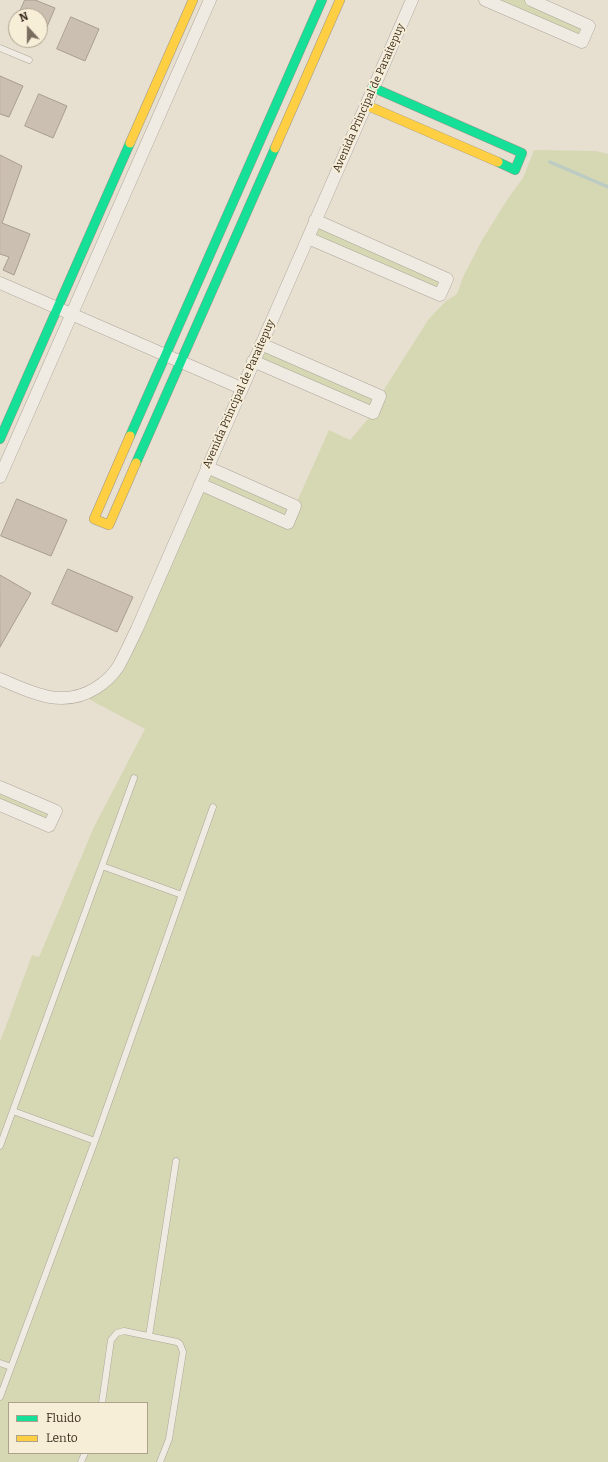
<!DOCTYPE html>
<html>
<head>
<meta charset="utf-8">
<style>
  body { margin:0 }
  #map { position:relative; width:608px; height:1462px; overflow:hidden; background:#e7e0d1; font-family:Bitter,serif }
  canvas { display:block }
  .legend { position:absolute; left:8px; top:1402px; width:140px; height:52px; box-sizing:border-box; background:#f7eed8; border:1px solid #ada18e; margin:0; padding:5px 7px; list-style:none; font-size:12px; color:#3d2e20 }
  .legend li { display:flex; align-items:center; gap:8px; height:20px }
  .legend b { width:20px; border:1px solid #ada18e }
  .north { position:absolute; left:8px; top:8px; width:40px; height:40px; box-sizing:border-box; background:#f7eed8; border:1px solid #ada18e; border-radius:50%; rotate:339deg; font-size:11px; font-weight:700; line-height:16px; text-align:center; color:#3d2e20 }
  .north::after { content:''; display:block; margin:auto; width:14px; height:18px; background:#786c5e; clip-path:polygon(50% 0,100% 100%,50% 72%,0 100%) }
</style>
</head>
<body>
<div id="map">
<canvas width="608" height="1462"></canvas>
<ul class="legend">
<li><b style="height:5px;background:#16e098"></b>Fluido</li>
<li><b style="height:5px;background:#ffcf43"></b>Lento</li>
</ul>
<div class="north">N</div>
</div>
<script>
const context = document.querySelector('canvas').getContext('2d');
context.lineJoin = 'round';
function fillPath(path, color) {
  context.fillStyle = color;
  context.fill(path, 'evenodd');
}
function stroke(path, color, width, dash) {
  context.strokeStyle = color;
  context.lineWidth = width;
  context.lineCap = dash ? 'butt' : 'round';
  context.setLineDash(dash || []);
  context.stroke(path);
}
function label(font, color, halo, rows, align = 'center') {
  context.font = font + ' Bitter,serif';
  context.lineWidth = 3.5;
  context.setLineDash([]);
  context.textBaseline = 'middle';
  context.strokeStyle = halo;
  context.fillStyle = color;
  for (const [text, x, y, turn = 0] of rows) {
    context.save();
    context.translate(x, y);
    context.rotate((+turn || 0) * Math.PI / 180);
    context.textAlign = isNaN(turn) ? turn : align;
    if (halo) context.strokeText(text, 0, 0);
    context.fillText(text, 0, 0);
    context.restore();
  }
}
const green = new Path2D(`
  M485,0H531L589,26L582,42Z
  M534,150L596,151L608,154V1462H0V1042L32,955L39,957L94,827L145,729L81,695L110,677L207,467L295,506L329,430L350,440L373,413L253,361L261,344L380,396L428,320L446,301L457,294L463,277L482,240L509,197L523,178ZM9,1403H147V1453H9Z
  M315,220L447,279L440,295L308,238Z
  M0,787L56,811L49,826L0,805Z`);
const stream = new Path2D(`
  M550,162L608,187`);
const building = new Path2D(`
  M25,0H35L55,8L40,43V16H18Z
  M71,17L99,29L85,61L57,49Z
  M0,76L23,86L9,117L0,114Z
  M39,94L67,106L53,138L25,126Z
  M0,155L22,166L2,223L30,234L14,275L3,270L9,257L0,254Z
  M17,499L67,520L51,556L1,536Z
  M68,569L133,597L117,632L52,604Z
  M0,575L31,593L0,647Z`);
const lane = new Path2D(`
  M0,48L29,60
  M102,866L182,895
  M13,1111L95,1141
  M0,1146L134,778
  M149,1336L176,1161
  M0,1363L11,1367
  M0,1397L95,1141L213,807
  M102,1403L111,1340L117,1333L124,1331L177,1342L180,1344L183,1352L169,1439L160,1462
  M81,1462L85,1453`);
const street = new Path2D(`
  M485,0L582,42L589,26L531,0
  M308,238L440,295L447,279L315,220
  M0,283L241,388
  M253,361L373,413L380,396L261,344
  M0,477L210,0
  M200,484L288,523L295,506L207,467
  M0,679C32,693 63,709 96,688C104,683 112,676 118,667C125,655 131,641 137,629L412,0
  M0,787L56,811L49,826L0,805`);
const fast = new Path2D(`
  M374,88L522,153L515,170L498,162
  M130,436L322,0
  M0,439L130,143
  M136,463L275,148`);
const slow = new Path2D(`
  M366,105L498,162
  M130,143L193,0
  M275,148L340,0
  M130,436L94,519L109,525L136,463`);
const streetNames = [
  ["Avenida Principal de Paraitepuy",369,98,-66],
  ["Avenida Principal de Paraitepuy",239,394,-66]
];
fillPath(green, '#d6d7b3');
stroke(stream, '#bcccc2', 3.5);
fillPath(building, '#cbbfb2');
stroke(building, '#a89c90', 1);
stroke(lane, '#ada599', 7);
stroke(street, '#ada599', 13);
stroke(fast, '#9c958a', 10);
stroke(slow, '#9c958a', 10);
stroke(lane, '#efebe3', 6);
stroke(street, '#efebe3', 12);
stroke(fast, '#16e098', 9);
stroke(slow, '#ffcf43', 9);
label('11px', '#3d2e20', '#f7eed8', streetNames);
</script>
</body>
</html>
